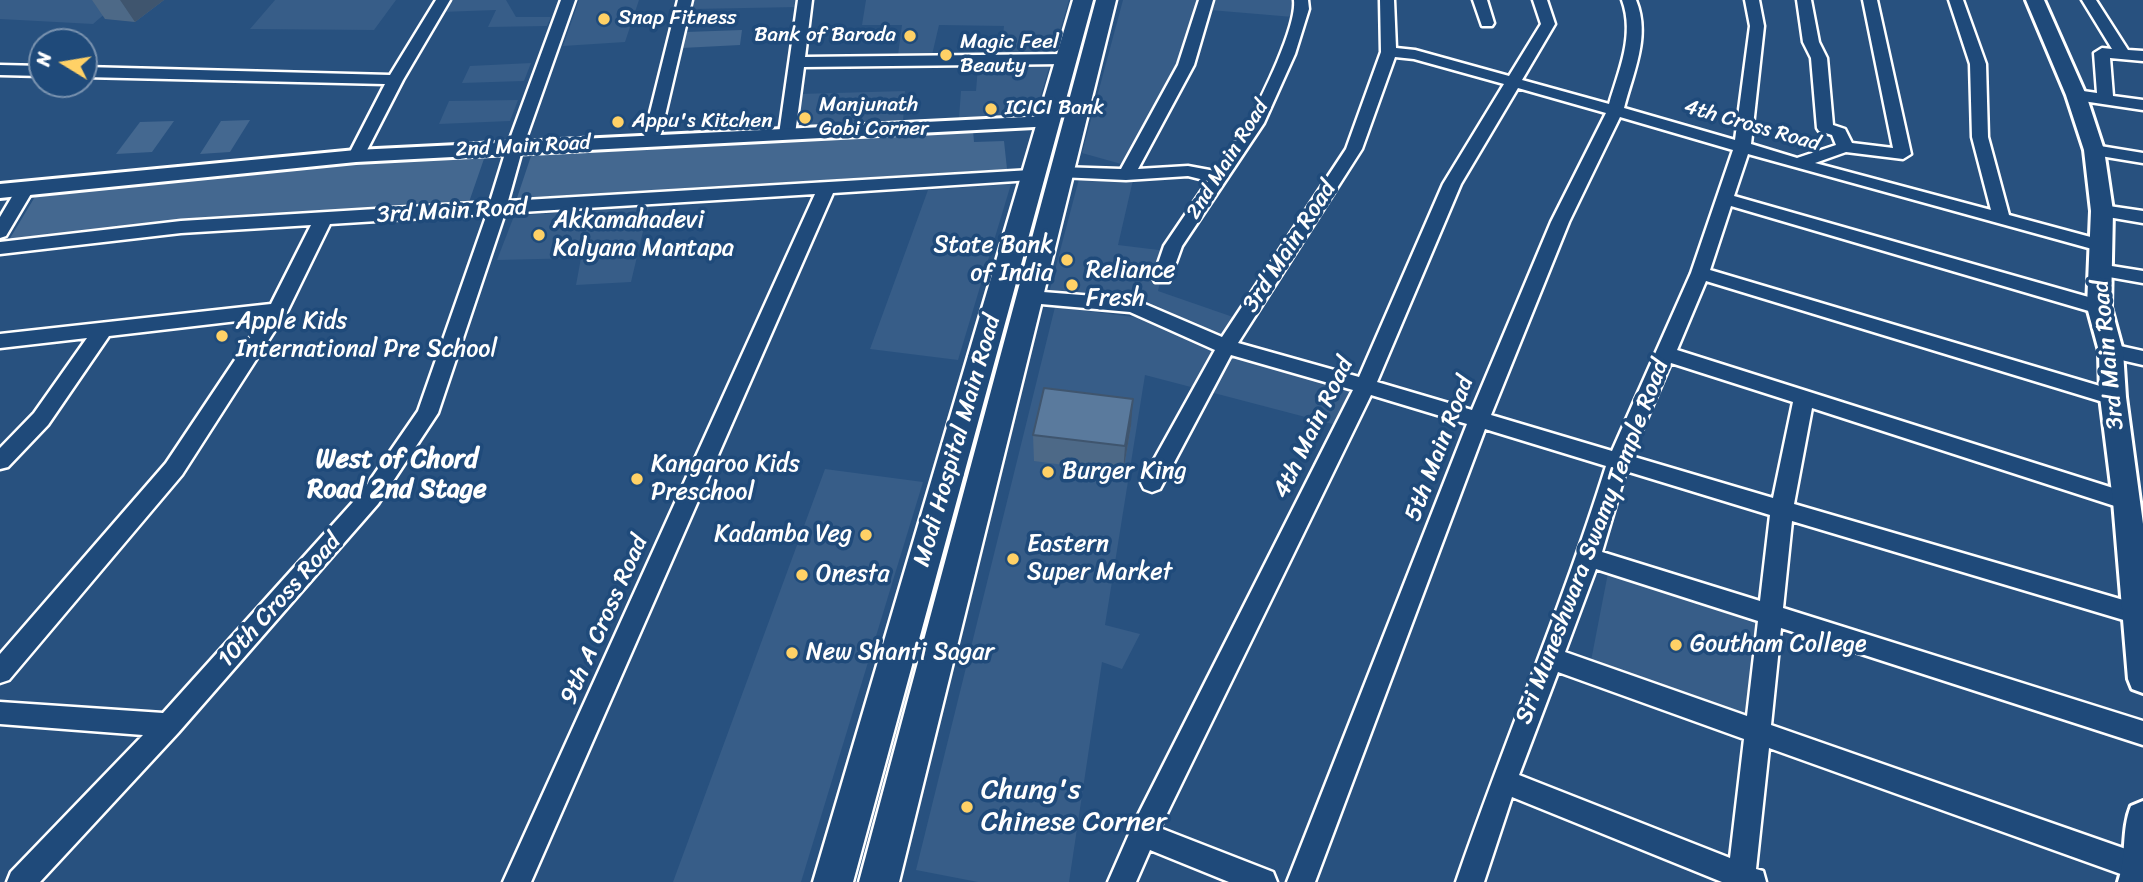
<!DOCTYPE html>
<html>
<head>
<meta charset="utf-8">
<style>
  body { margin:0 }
  #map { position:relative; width:2143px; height:882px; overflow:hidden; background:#28517f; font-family:Sriracha,sans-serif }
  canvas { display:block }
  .north { position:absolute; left:28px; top:28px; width:70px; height:70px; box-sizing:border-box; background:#1f4a7a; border:2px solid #7992af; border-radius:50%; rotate:281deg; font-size:19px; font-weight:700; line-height:28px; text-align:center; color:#fff }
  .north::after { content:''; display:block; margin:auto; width:24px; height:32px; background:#ffd166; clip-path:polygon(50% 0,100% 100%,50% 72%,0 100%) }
</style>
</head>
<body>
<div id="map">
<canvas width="2143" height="882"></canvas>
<div class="north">N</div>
</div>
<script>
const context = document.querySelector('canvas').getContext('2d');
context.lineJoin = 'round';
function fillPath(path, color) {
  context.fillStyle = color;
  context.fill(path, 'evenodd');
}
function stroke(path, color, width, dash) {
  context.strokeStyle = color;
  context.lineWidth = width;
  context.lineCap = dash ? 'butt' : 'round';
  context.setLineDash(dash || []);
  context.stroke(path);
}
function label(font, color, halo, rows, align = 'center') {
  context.font = font + ' Sriracha,sans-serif';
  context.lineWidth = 7;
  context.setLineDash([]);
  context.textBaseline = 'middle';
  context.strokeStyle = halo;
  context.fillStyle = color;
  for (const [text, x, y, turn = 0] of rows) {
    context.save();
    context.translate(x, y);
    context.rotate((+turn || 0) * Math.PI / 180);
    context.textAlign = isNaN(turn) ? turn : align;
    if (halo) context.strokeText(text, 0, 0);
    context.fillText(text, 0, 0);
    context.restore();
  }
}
const built = new Path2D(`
  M0,0H121L93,24L0,19Z
  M275,0H396L374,30L250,29Z
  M448,0H506L516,17H551L547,26L488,27L496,10L441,12Z
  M579,0H639L625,42L563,46Z
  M694,0H801L800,7L692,9Z
  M866,0H1069L1054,52L1001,53L1004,26L939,25L932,55H898L902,25H862Z
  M1123,0H1294L1293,17L1210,10L1191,63L1139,169L1082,153Z
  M531,63L524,81L462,83L470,66Z
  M1050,65L1035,115L959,118L961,91H976L978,66Z
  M905,91L903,122L793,127L799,94Z
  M518,100L510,121L439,124L449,101Z
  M1080,175L1133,180L1118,245L1167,251L1158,291L1233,317L1221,339L1151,307L1049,293Z
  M1011,184L958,360L870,349L928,190Z
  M649,206L631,282L576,285L581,258L497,260L514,216Z
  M1055,307L1157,320L1199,345L1350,388L1336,425L1145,375L1105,625L1140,634L1122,669L1102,662L1069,882H978L916,870Z
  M825,469L923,482L801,882H673Z
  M1608,573L1760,625L1751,724L1590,666Z`);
const green = new Path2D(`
  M742,30L740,45L682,48L686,32Z
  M250,120L230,152L200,154L221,121Z
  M174,121L152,152L116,154L140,122Z
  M973,130L974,142L1004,141L1007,169L517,198L531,156Z
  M486,153L468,205L6,245L39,190L251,169Z`);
const minor = new Path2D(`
  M436,0H450L403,80L364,156L356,161L348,156L385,84L84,77V67L390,75Z
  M561,0H575L523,147L508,201L1031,170L1040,175L1031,180L833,193L531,882H503L815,194L505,213L438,413L378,504L178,733L40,882H7L11,872L143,735L0,724V702L163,713L362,492L418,411L487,214L330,224L288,310L182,475L9,680L0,683V654L166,463L263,318L109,336L48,425L8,467L0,469V448L34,413L87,338L0,348V334L271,304L311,225L181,233L0,254V242L181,221L490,202L507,147Z
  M678,0H692L659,141L651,146L643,141Z
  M798,0H812L805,57L1065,54L1073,59L1065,64L804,67L795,134L787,139L779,134Z
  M1199,0H1213L1194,65L1138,169L1188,166L1215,171C1226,155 1239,139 1248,122C1262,97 1297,26 1294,0H1308L1309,9L1295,54L1264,123L1182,246L1169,282H1155L1153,278L1164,246L1208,181L1188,176L1126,180L1059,177L1051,172L1059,167L1121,169L1178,65Z
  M1380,0H1394L1396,48L1415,50L1509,76L1541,24L1533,0H1547L1555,24L1522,80L1609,104C1619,70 1635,35 1622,0H1636C1651,36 1633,73 1624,108L1735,140L1750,26L1745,0H1759L1764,26L1751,144L1797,158L1836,145L1832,135L1819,131L1817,128L1811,58L1803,42L1797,0H1811L1819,42L1827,58L1833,125L1845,129L1852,143L1893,148L1863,0H1877L1911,154L1903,159L1846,152L1815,163L1991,210L1972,137L1970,64L1949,0H1963L1986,64L1988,137L2009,215L2109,242L2112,246L2109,250L2103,252L1748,154L1734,196L2106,302L2108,307L2106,312L2099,314L1731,206L1710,270L2120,392L2123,397L2120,402L2113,405L1706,281L1677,350L2135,495L2138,501L2135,507L2127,510L1812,408L1794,504L2137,604L2143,606V622L2137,624L1792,521L1783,608L2143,721V745L1781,628L1771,725L2143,855V882L1769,748L1756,869L1763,871L1766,882H1722L1512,797L1484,882H1456C1504,742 1562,607 1606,466L1485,429L1315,882H1287L1467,424L1371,395L1160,828L1273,872L1277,882H1229L1150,850L1136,882H1108L1133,825L1353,390L1231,355L1160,489L1152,492L1144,489L1141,483L1215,350L1130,312L1030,303L1023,302L1021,297L1023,292L1030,291L1133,299L1222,337L1346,149L1381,52ZM1395,57L1414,59L1504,84L1443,184L1359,377L1238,343L1362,149ZM1518,88L1606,113L1551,222L1472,410L1377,382L1461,184ZM1620,117L1733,150L1691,273L1612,451L1491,415L1569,222ZM1671,363L1793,402L1773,498L1631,456ZM1626,471L1770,515L1760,601L1602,552ZM1596,569L1758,621L1747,716L1565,652ZM1558,672L1744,739L1730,858L1519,775Z
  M1473,0H1487L1494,23L1492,26H1482Z
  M2082,0H2096L2128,50L2143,51V61L2110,58L2113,96L2143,100V110L2076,100L2068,95L2076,90L2097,93L2094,53L2102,48L2112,49Z
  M0,65L42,66V76L0,75Z
  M2094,145L2143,153V163L2088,154L2086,150L2088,146Z
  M26,182L35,187L6,236L0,238V217L20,183Z
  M2102,205L2143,211V223L2096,215L2093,211L2096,207Z
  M2099,264L2143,271V283L2092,274L2090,270L2092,266Z
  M2111,344L2143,351V365L2104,356L2101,351L2104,346Z`);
const tertiary = new Path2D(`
  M2026,0H2044L2086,95L2104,150L2113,211L2111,307L2123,351L2126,397L2143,524V693L2132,689L2128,679L2113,501L2100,397L2099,351L2087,307L2091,211L2084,150L2066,95Z
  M1047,116L1054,118L1057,122L1054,126L356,162L0,198V184L356,150Z
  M2143,801V882H2118C2127,857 2121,830 2131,806Z`);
const secondary = new Path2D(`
  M1073,0H1093L853,882H813Z
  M1096,0H1116L899,882H859Z`);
const wall = new Path2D(`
  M92,0H164L135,22L105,19Z
  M1131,426L1123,473L1034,461L1033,435Z`);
const shadedWall = new Path2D(`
  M120,0H164L135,22Z
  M1133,399L1131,426L1123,473L1125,446Z`);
const building = new Path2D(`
  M1044,388L1133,399L1125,446L1033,435Z`);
const markers = [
  [604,19,7,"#ffd166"],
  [910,36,7,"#ffd166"],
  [946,55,7,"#ffd166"],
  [991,109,7,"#ffd166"],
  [805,118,7,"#ffd166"],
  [618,122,7,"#ffd166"],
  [539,235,7,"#ffd166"],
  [1067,260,7,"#ffd166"],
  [1072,285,7,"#ffd166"],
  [222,336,7,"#ffd166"],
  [1048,472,7,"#ffd166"],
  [637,479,7,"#ffd166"],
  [866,535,7,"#ffd166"],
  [1013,559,7,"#ffd166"],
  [802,575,7,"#ffd166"],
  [1676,645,7,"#ffd166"],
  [792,653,7,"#ffd166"],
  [967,807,7,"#ffd166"]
];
const farPoinames = [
  ["Snap Fitness",618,19],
  ["Bank of Baroda",896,36,"right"],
  ["Magic Feel",960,43],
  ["Beauty",960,67],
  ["Manjunath",819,106],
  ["Gobi Corner",819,130],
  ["ICICI Bank",1005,109],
  ["Appu's Kitchen",632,122]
];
const farStreetnames = [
  ["4th Cross Road",1752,126,16],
  ["2nd Main Road",523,147,-3],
  ["2nd Main Road",1228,160,-58]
];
const streetNames = [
  ["3rd Main Road",452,212,-3],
  ["3rd Main Road",1290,247,-57],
  ["3rd Main Road",2109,355,-96],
  ["4th Main Road",1314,428,-64],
  ["Modi Hospital Main Road",958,441,-74],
  ["5th Main Road",1440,449,-69],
  ["Sri Muneshwara Swamy Temple Road",1593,542,-69],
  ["10th Cross Road",280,601,-48],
  ["9th A Cross Road",605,620,-66]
];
const poiNames = [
  ["Akkamahadevi",553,221],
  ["Kalyana Mantapa",553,249],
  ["State Bank",1053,246,"right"],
  ["of India",1053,274,"right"],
  ["Reliance",1086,271],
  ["Fresh",1086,299],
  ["Apple Kids",236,322],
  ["International Pre School",236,350],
  ["Kangaroo Kids",651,465],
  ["Preschool",651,493],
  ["Burger King",1062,472],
  ["Kadamba Veg",852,535,"right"],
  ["Eastern",1027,545],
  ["Super Market",1027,573],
  ["Onesta",816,575],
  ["Goutham College",1690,645],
  ["New Shanti Sagar",806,653]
];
const neighbourhoodNames = [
  ["West of Chord",397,460],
  ["Road 2nd Stage",397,490]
];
const nearPoinames = [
  ["Chung's",981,791],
  ["Chinese Corner",981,823]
];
fillPath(built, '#375d88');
fillPath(green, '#446890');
stroke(minor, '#fff', 5);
stroke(tertiary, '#fff', 6);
stroke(secondary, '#fff', 5);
fillPath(minor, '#1f4a7a');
fillPath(tertiary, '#1f4a7a');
fillPath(secondary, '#1f4a7a');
fillPath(wall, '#4d6987');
fillPath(shadedWall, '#3f556e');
fillPath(building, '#5a7a9d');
stroke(building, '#3f556e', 2);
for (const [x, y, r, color] of markers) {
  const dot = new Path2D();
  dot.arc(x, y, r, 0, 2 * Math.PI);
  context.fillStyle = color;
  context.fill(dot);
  stroke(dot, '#1f4a7a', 2.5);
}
label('21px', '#fff', '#1f4a7a', farPoinames, 'left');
label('21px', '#fff', '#1f4a7a', farStreetnames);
label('24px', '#fff', '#1f4a7a', streetNames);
label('24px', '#fff', '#1f4a7a', poiNames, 'left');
label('bold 26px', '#fff', '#1f4a7a', neighbourhoodNames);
label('28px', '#fff', '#1f4a7a', nearPoinames, 'left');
</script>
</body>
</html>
